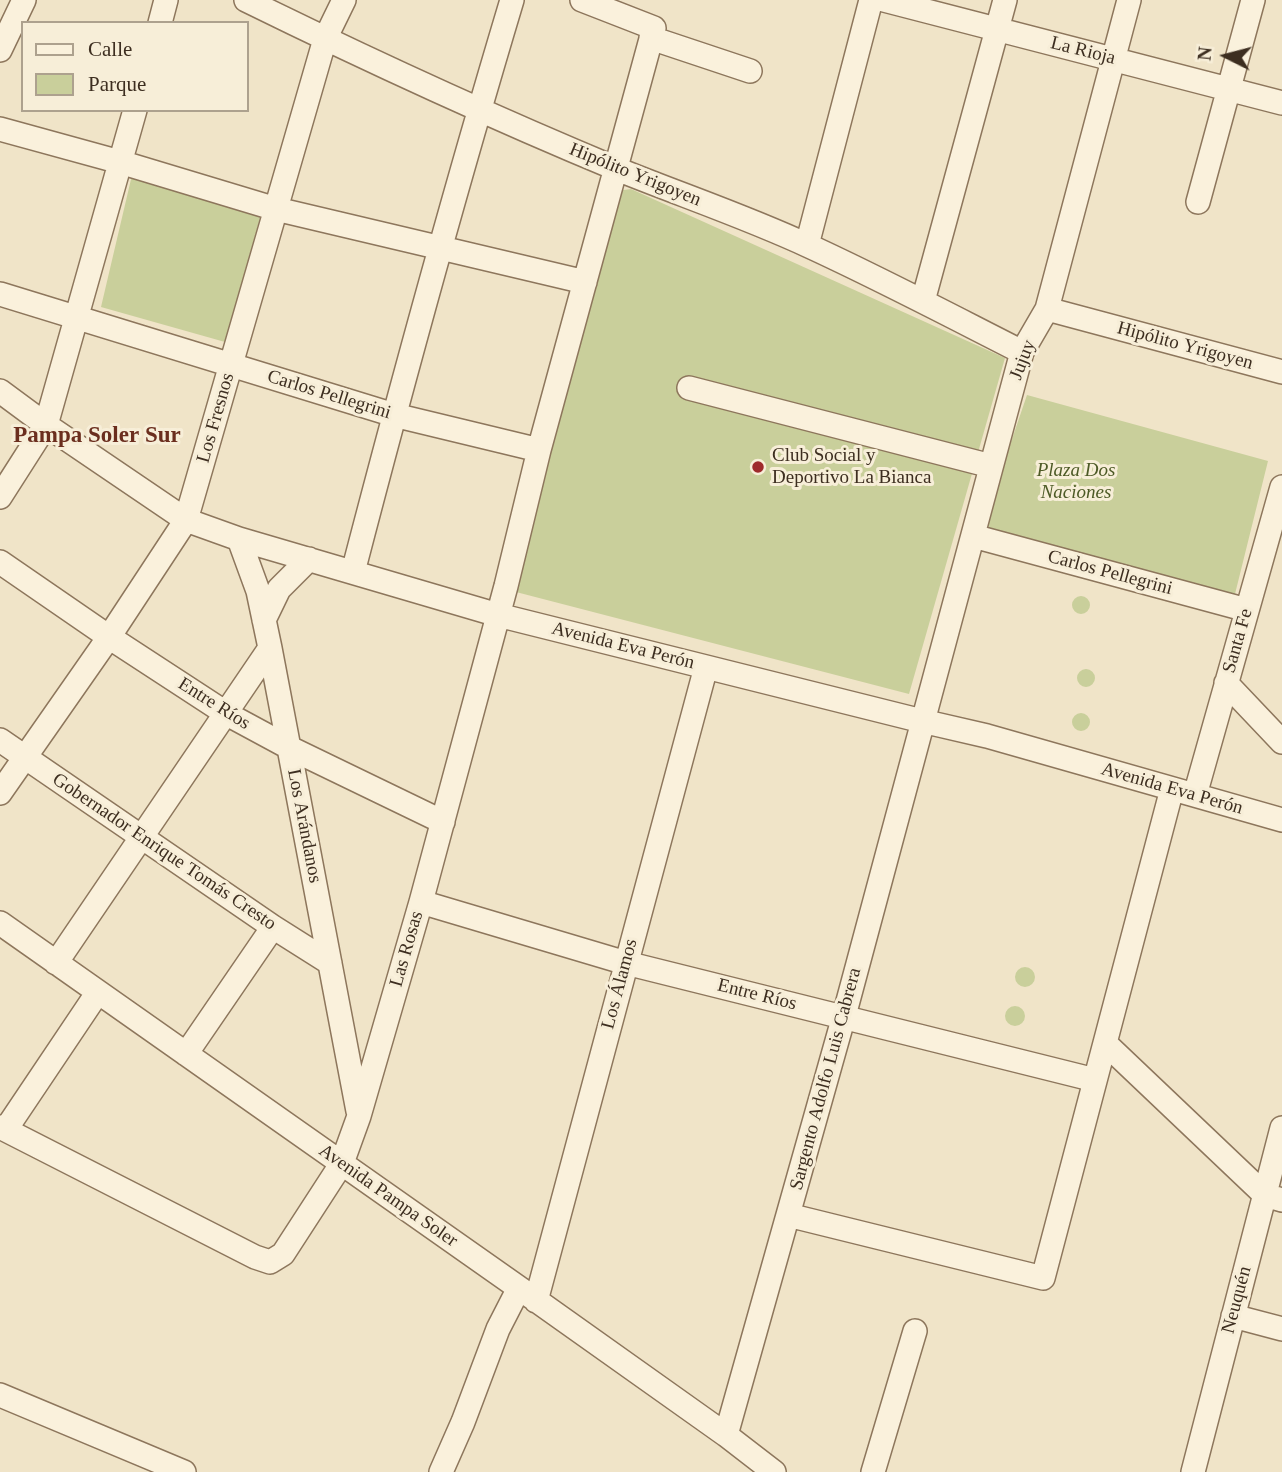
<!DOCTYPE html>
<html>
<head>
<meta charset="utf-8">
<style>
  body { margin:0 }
  #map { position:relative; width:1282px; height:1472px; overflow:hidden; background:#f0e4c8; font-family:Georgia,serif }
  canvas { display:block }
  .legend { position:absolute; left:21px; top:21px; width:228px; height:91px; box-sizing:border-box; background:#f7eed8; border:2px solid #ada18e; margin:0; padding:9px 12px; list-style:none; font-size:21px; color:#3d2e20 }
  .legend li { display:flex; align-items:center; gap:14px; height:35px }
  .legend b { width:35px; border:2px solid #ada18e }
  .north { position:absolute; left:1191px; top:21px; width:70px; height:70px; -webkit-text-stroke:5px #f7eed8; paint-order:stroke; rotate:276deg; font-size:19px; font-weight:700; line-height:28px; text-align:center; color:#3d2e20 }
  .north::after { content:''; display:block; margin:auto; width:24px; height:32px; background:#3d2e20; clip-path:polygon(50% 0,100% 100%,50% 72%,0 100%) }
</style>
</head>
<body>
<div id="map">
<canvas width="1282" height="1472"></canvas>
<ul class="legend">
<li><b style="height:9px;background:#faf1dc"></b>Calle</li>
<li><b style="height:19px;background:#c9cf9b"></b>Parque</li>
</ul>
<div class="north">N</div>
</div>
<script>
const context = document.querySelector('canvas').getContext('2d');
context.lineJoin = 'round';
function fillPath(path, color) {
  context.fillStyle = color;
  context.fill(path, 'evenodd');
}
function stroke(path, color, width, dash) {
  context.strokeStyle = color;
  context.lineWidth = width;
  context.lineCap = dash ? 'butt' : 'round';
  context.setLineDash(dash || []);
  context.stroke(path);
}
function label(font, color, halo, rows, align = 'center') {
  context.font = font + ' Georgia,serif';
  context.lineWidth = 6;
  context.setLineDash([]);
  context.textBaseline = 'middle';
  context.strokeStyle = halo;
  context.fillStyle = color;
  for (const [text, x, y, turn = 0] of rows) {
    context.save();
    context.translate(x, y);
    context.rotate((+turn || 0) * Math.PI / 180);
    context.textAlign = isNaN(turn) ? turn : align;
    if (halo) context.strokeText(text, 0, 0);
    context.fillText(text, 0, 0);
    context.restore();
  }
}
const green = new Path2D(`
  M132,175L262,211L225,342L101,307Z
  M631,189L1005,358L909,694L516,592L512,575L616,191Z
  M1027,395L1268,461L1235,594L1188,585L981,530Z
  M1072 605a9 9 0 1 1 18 0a9 9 0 1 1-18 0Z
  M1077 678a9 9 0 1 1 18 0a9 9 0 1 1-18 0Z
  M1072 722a9 9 0 1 1 18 0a9 9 0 1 1-18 0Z
  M1015 977a10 10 0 1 1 20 0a10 10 0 1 1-20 0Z
  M1005 1016a10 10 0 1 1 20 0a10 10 0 1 1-20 0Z`);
const minor = new Path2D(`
  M246,0C368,60 492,117 617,169C681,195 747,217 809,246C881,279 951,316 1022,352
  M884,0L1282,103
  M160,23L166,0
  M651,38L750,71
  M0,50L24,0
  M0,129L120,162L276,209L585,282
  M1198,202L1253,0
  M807,245L871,0
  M0,294L394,415L539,450
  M923,301L1005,0
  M1047,309L1282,372
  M689,388L991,466
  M0,391L46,425L186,520L239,539L498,615L922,721L987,736L1282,820
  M0,497L46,425L135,110
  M973,536L1247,610
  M239,539L258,591L270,648L358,1111
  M0,562L109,637L227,714L290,748L443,822
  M353,572C403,380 455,190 512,0
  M264,620L279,589L309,559
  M1226,683L1282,742
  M0,740L273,927L330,963
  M0,793L109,637L186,520L325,39L344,0
  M1195,795L1282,487
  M421,902L626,963L1095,1080
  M0,923L519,1288L726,1435L774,1472
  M56,963L270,648
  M1105,1043L1265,1195L1282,1200
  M186,1054L273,927
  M0,1127L255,1257L270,1262L283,1254L342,1163L359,1116L421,902L506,586L539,450L654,28L582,0
  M6,1129L98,992
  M788,1215L1043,1278L1172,789
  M536,1301L706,667
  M1233,1316L1282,1329
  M0,1395L184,1472
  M726,1435L844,1016L1022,352L1047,309L1129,0
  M441,1472L463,1422L498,1329L519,1288
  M873,1472L915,1331
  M1193,1472L1282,1128`);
const markers = [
  [758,467,7,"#9e2a2b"]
];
const streetNames = [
  ["La Rioja",1083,51,14],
  ["Hipólito Yrigoyen",635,175,22],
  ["Hipólito Yrigoyen",1185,346,15],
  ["Jujuy",1023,360,-69],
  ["Carlos Pellegrini",329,395,17],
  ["Los Fresnos",216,418,-74],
  ["Carlos Pellegrini",1110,573,15],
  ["Santa Fe",1238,641,-74],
  ["Avenida Eva Perón",623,646,14],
  ["Entre Ríos",214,704,32],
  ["Avenida Eva Perón",1172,789,16],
  ["Los Arándanos",304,826,79],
  ["Gobernador Enrique Tomás Cresto",164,852,34],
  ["Las Rosas",407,949,-74],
  ["Los Álamos",620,984,-75],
  ["Entre Ríos",757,995,14],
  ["Sargento Adolfo Luis Cabrera",826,1079,-75],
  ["Avenida Pampa Soler",388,1196,35],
  ["Neuquén",1237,1300,-75]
];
const poiNames = [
  ["Club Social y",772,456],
  ["Deportivo La Bianca",772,478]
];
const parkNames = [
  ["Plaza Dos",1076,471],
  ["Naciones",1076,493]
];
const quarterNames = [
  ["Pampa Soler Sur",97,436]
];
fillPath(green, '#c9cf9b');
stroke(minor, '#8d765c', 26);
stroke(minor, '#faf1dc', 23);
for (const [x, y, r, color] of markers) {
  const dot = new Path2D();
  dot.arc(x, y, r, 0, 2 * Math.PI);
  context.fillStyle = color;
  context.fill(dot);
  stroke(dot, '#f7eed8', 2.5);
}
label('19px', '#3d2e20', '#f7eed8', streetNames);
label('19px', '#3d2e20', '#f7eed8', poiNames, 'left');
label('italic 19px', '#4d5a26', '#f7eed8', parkNames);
label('bold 23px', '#6b2e1e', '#f7eed8', quarterNames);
</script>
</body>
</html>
